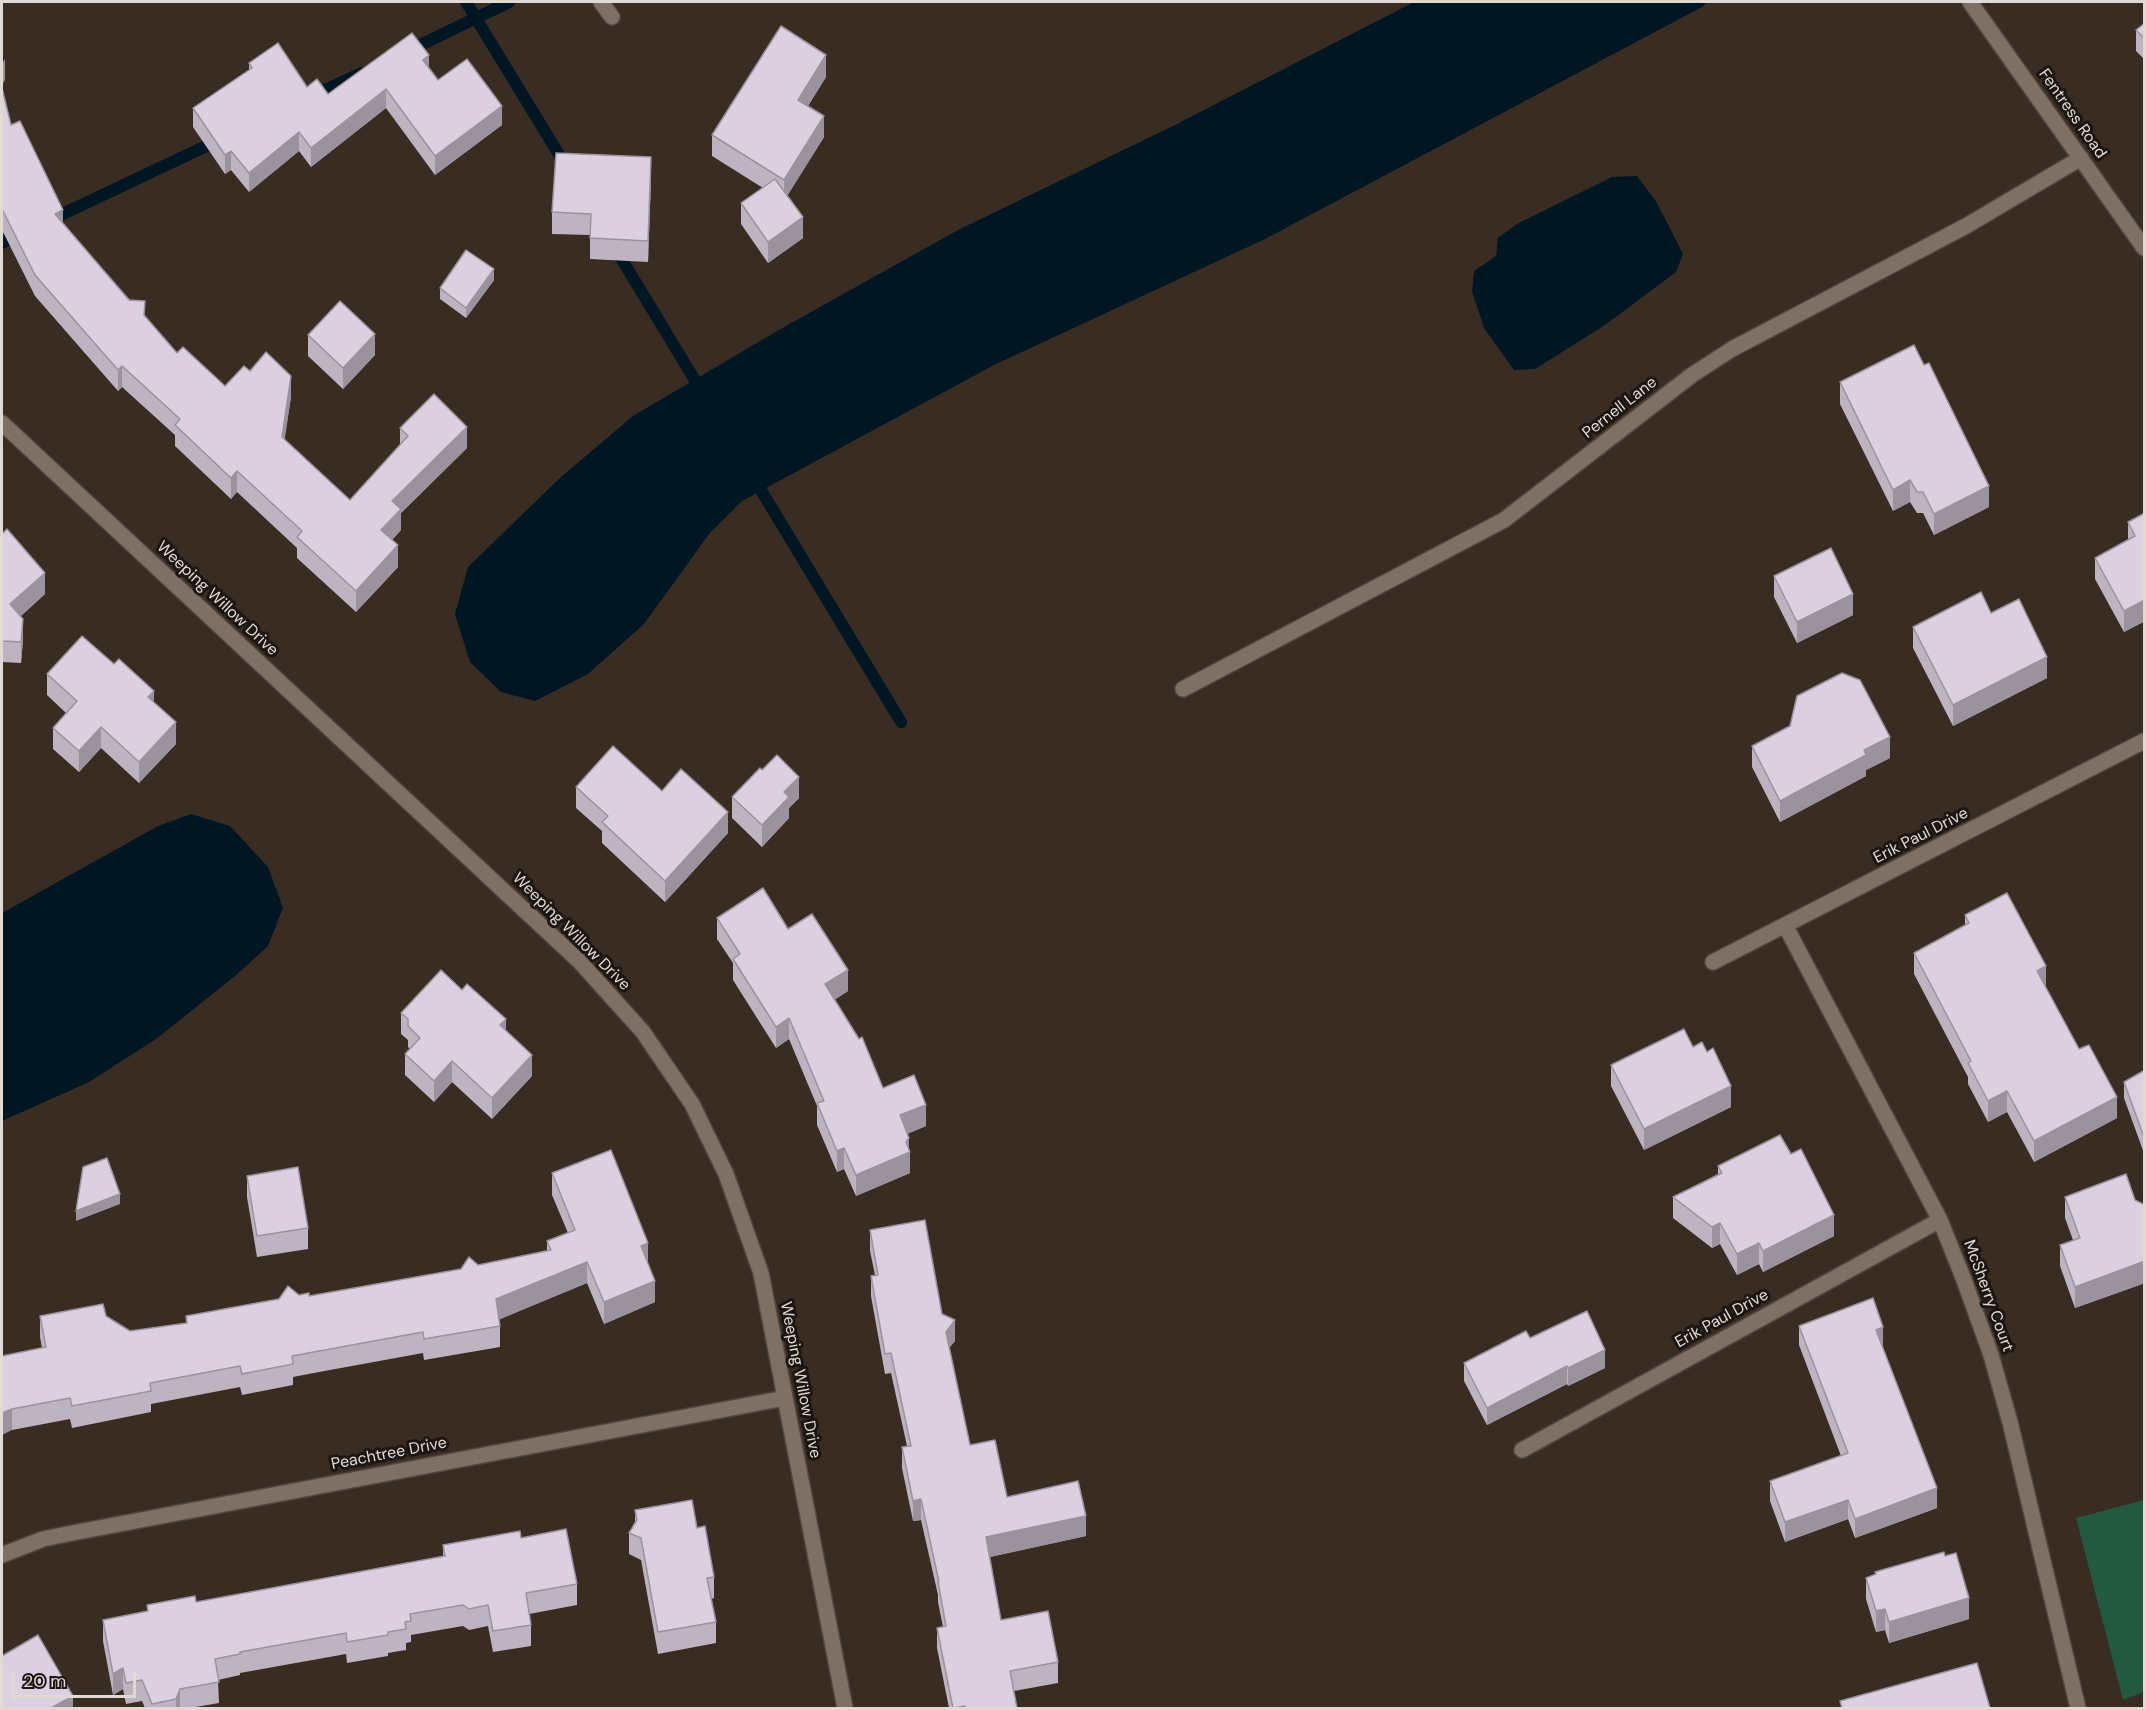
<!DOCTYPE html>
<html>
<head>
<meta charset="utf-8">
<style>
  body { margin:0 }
  #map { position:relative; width:2146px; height:1710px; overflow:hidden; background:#392c23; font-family:"DM Sans",sans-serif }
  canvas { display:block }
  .frame { position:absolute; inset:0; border:3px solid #e1d9d3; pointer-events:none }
  .scale { position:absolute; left:12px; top:1671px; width:124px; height:27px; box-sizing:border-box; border:3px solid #e1d9d3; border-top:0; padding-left:8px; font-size:18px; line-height:21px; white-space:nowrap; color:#e1d9d3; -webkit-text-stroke:4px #1c1612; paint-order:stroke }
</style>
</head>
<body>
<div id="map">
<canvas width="2146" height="1710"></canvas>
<div class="frame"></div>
<div class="scale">20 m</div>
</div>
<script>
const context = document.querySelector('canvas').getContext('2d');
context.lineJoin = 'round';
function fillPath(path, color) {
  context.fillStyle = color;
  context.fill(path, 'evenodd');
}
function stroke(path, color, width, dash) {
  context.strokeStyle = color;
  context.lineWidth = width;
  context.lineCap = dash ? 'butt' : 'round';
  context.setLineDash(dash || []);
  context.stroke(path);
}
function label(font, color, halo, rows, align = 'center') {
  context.font = font + ' "DM Sans",sans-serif';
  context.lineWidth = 6;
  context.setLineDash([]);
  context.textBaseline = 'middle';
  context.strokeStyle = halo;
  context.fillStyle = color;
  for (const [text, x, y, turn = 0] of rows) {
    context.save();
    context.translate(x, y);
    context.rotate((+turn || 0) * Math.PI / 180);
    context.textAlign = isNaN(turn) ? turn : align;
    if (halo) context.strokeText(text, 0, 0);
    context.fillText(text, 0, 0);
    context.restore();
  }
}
const green = new Path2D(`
  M2144,1500V1692L2123,1700L2076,1518Z`);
const water = new Path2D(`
  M1414,2H1707L1702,7L1265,239L994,365L742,501L709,534L644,624L588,674L535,701L501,692L470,662L455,614L468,567L561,477L633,416L777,331L958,230L1173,126Z
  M1637,176L1657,203L1683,254L1676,272L1605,325L1535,369L1514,370L1484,328L1472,291L1474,271L1496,256L1498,238L1517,224L1612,177Z
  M191,814L230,826L268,867L283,908L268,946L235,976L156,1039L89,1082L2,1121V913L158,826Z`);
const stream = new Path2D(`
  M466,2L566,166
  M408,51L509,2
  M310,97L362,73
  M50,220L221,139
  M2,243L20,234
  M615,248L702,392
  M753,477L901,722`);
const minor = new Path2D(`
  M601,2L612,17
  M1970,2L2144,248
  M2,423L580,962L643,1032L692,1104L726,1174L761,1273L845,1708
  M1183,689L1504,520L1692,375L1732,349L1966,226L2081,158
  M1785,925L1940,1220L1964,1280L1991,1355L2010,1422L2078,1708
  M1713,962L2144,741
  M1522,1450L1940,1220
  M2,1555L43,1539L67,1534L785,1398`);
const wall = new Path2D(`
  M2145,23V60L2136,51V30Z
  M249,63L307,87L328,94L429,68L438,80L502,125L435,175L386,108L311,167L299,151L249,192L231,170L225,174L193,127V108L249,70Z
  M826,77L808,106L824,137L787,196L803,238L768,263L741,224V203L763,188L712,156V135Z
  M2,88L11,125L63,224L177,353L225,386L250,371L291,397L284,440L350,500L400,445V428L467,448L401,513V530L392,540L398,567L356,612L297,558V548L237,492L231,499L175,446V435L122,387L118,391L35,296L2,230Z
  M651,179L648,262L590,259V235L552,234V212Z
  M494,280L466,318L440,299V288Z
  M308,335L375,355L343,389L308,356Z
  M1840,382L1989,507L1934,535L1923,513H1917L1910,502L1893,511L1840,404Z
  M2145,513V621L2124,632L2095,579V558L2128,540V522Z
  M2,534L45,594L21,616L23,640L21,663L2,662Z
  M1774,576L1853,615L1797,643L1774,597Z
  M1991,613L2047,678L1953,726L1913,648V627Z
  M47,674L154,702L176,744L139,783L101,748L79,772L53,749V728L66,713L47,695Z
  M1752,746L1890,758L1866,770V776L1780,822L1752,767Z
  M576,787L662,791L728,833L665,902L602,843V831L576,808Z
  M732,797L799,798L789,808V818L762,847L732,818Z
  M1965,915L2046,987L2117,1118L2034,1162L2007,1112L1988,1122L1968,1084V1077L1914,974V953L1965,926Z
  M717,918L788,929L848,991L834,1000L883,1088L926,1126L907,1134L910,1173L856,1196L844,1169L837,1172L817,1125V1106L789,1039L776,1048L733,980V963L717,939Z
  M401,1013L506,1030L532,1076L492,1119L452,1082L434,1102L405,1075V1054L410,1049L408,1047V1040L401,1034Z
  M1693,1047L1731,1107L1644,1150L1611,1086V1065Z
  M2145,1070V1156L2124,1098V1082Z
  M1718,1166L1834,1236L1763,1272L1759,1264L1737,1275L1720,1244L1712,1248L1673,1218V1197L1718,1174Z
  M552,1173L648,1264L655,1302L604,1324L587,1283L499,1319L500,1326V1347L424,1360L423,1353L319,1372L293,1377V1385L242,1395L240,1387L151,1404V1412L72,1428L70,1419L12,1430L2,1356L42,1348L40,1337V1316H106L130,1331L186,1323V1316L299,1295L309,1296L461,1269L547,1251V1241L568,1233L552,1195Z
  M247,1176L308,1228V1249L257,1257L247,1197Z
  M2065,1197L2135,1200L2145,1205V1283L2075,1308L2060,1266V1245L2073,1240L2065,1218Z
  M870,1230L942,1314L955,1341L949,1348L970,1445L1007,1497L1086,1536L989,1557L1001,1620L1058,1662V1683L1014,1691L1017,1708H949L937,1648V1628L943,1627L938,1602V1595L921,1520L913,1521L902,1468V1447L907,1446L891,1373L885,1374L871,1296V1276L875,1275L870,1251Z
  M1799,1326L1883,1347L1937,1508L1855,1538L1848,1519L1785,1542L1770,1501V1481L1841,1456L1799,1345Z
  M1530,1338L1605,1368L1568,1386L1567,1384L1487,1425L1464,1381V1363Z
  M635,1510L697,1528L714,1577V1598L711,1599L716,1622V1643L658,1654L641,1560L629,1554V1533L635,1522Z
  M521,1538L577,1584V1605L529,1614L531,1625V1646L493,1652L488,1626L469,1630L463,1626L411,1635V1642L406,1643V1650L388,1653V1656L347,1663L346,1654L240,1673V1675L218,1680L219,1703L190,1708H145L142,1701L126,1704L123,1689L113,1695L103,1641V1620L147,1612V1605L196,1602L443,1556V1545Z
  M1945,1556L1969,1619L1889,1643L1885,1630L1876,1632L1866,1599V1578L1875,1575V1572Z`);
const shadedWall = new Path2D(`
  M429,55V74L423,60Z
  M826,55V77L798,121V100Z
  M5,59V80L2,85V64Z
  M386,89V108L311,167V148Z
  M502,106V125L435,175V156Z
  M824,116V137L784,201V180Z
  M299,132V151L249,192V173Z
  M231,151V170L225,174V155Z
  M651,157V179L648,262V241Z
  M63,210V232L55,214Z
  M803,217V238L768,263V242Z
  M494,269V280L466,318V308Z
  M375,334V355L343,389V368Z
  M122,366V387L118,391V370Z
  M291,376V397L282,458V437Z
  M467,427V448L401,513V530L381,552V530L392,501Z
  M237,471V492L231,499V478Z
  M1910,480V502L1893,511V490Z
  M1989,486V507L1934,535V514Z
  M398,545V567L356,612V591Z
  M45,573V594L10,625V604Z
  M1853,594V615L1797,643V622Z
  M2145,600V621L2124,632V611Z
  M23,619V640L21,663V642Z
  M2047,657V678L1953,726V705Z
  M154,691V712L148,697Z
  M176,722V744L139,783V762Z
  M101,727V748L79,772V751Z
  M1890,737V758L1866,770V776L1780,822V801L1864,750Z
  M799,777V798L789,808V818L762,847V825L784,792Z
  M728,812V833L665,902V881Z
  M2046,966V987L2037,971Z
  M848,970V991L825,1006V984Z
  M789,1018V1039L776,1048V1027Z
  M506,1019V1040L500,1025Z
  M532,1055V1076L492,1119V1098Z
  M452,1061V1082L434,1102V1081Z
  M1731,1086V1107L1644,1150V1129Z
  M2007,1091V1112L1988,1122V1101Z
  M2117,1097V1118L2034,1162V1141Z
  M926,1105V1126L900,1137V1115Z
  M909,1138V1153L910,1152V1173L856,1196V1175L906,1142Z
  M844,1148V1169L837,1172V1151Z
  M120,1194V1204L76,1221V1211Z
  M1834,1215V1236L1763,1272V1251Z
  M1720,1223V1244L1712,1248V1227Z
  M648,1243V1264L641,1246Z
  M1759,1243V1264L1737,1275V1254Z
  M2145,1261V1283L2075,1308V1287Z
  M587,1262V1283L496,1321V1299Z
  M655,1281V1302L604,1324V1302Z
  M955,1320V1341L946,1352V1332Z
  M1883,1327V1347L1876,1350V1330Z
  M1605,1350V1368L1568,1386V1368Z
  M1567,1366V1384L1487,1425V1408Z
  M12,1409V1430L2,1435V1413Z
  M1937,1488V1508L1855,1538V1519Z
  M921,1499V1520L913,1521V1501Z
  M1848,1500V1519L1785,1542V1522Z
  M1086,1516V1536L986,1558V1537Z
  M1969,1598V1619L1889,1643V1622Z
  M1885,1609V1630L1876,1632V1611Z
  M123,1668V1689L113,1695V1674Z
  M180,1689V1708H176V1699Z
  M73,1696V1708H51Z`);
const building = new Path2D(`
  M2145,23V39L2136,30Z
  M781,26L826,55L798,100L824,116L784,180L712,135Z
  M412,33L429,55L423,60L438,80L467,59L502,106L435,156L386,89L311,148L299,132L249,173L231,151L225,155L193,108L252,68L249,63L278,43L307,87L317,79L328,94Z
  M2,88L11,125L20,121L63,210L55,214L129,300L145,301L144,315L177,353L183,347L225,386L244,366L250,371L266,352L291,376L282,437L350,500L408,436L400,428L434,394L467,427L392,501L401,509L381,530L398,545L356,591L297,537L302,531L237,471L231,478L175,425L180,419L122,366L118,370L35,275L2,209Z
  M556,153L651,157L648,241L590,238L591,214L552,212Z
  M775,179L803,217L768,242L741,203Z
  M466,250L494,269L466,308L440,288Z
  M340,301L375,334L343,368L308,335Z
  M1914,345L1924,365L1929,363L1989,486L1934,514L1923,492H1917L1910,480L1893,490L1840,382Z
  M2145,513V600L2124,611L2095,558L2135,536L2128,522Z
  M7,529L45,573L10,604L23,619L21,642L2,641V534Z
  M1831,548L1853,594L1797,622L1774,576Z
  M1981,592L1991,613L2019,599L2047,657L1953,705L1913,627Z
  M82,636L114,664L119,659L154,691L148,697L176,722L139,762L101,727L79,751L53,728L77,701L47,674Z
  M1842,673L1860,680L1890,737L1864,750L1866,755L1780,801L1752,746L1790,726L1797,696Z
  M613,746L662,791L681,769L728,812L665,881L602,822L608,816L576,787Z
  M777,755L799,777L784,792L789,797L762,825L732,797L760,768L762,770Z
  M763,888L788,929L812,914L848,970L825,984L859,1039L862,1037L883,1088L914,1075L926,1105L900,1115L909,1138L906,1142L910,1152L856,1175L844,1148L837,1151L817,1103L824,1101L789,1018L776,1027L733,959L740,954L717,918Z
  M2007,893L2046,966L2037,971L2079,1049L2089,1045L2117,1097L2034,1141L2007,1091L1988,1101L1968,1063L1971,1061L1914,953L1969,923L1965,915Z
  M441,970L462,990L467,984L506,1019L500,1025L532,1055L492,1098L452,1061L434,1081L405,1054L420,1038L408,1026V1019L401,1013Z
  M1684,1029L1693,1047L1702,1042L1707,1052L1713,1048L1731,1086L1644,1129L1611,1065Z
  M2145,1070V1140L2124,1082Z
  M1780,1135L1791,1154L1801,1149L1834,1215L1763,1251L1759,1243L1737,1254L1720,1223L1712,1227L1673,1197L1722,1173L1718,1166Z
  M611,1150L648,1243L641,1246L655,1281L604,1302L587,1262L496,1299L500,1326L424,1339L423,1332L292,1356L293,1364L242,1374L240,1366L150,1383L151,1391L72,1406L70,1398L12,1409L2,1413V1356L46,1347L40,1316L103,1304L106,1316L130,1331L187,1323L186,1316L279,1299L288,1286L299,1295L309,1293V1296L461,1269L469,1257L478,1265L551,1250L547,1241L575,1230L552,1173Z
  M107,1158L120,1194L76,1211L83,1167Z
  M298,1167L308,1228L257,1236L247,1176Z
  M2126,1174L2135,1200L2145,1205V1261L2075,1287L2060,1245L2080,1238L2065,1197Z
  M925,1220L942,1314L955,1320L946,1332L970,1445L995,1440L1007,1497L1078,1481L1086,1516L986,1537L1001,1620L1048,1611L1058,1662L1010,1671L1017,1708H965V1706L953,1708L937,1628L946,1626L938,1582H939L921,1499L913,1501L902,1447L911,1446L891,1353L885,1354L871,1276L878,1275L870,1230Z
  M1873,1298L1883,1327L1876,1330L1937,1488L1855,1519L1848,1500L1785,1522L1770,1481L1848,1453L1799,1326Z
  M1587,1311L1605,1350L1568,1368L1567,1366L1487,1408L1464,1363L1526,1331L1530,1338Z
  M692,1500L697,1528L705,1526L714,1577L707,1578L716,1622L658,1632L641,1538L629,1533L637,1520L635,1510Z
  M566,1529L577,1584L526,1593L531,1625L493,1631L488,1605L469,1609L463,1605L410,1614L411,1621L405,1622L406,1629L388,1632V1635L347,1642L346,1633L240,1652V1654L215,1659L219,1682L180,1689L176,1699L152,1704L142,1680L126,1683L123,1668L113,1674L103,1620L148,1611L147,1605L195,1596L196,1602L445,1556L443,1545L520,1531L521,1538Z
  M1944,1552L1945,1556L1956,1553L1969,1598L1889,1622L1885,1609L1876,1611L1866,1578L1876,1574L1875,1572Z
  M38,1635L73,1696L51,1708H2V1656Z
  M1977,1663L1990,1708H1842L1840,1701Z`);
const streetNames = [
  ["Fentress Road",2072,114,55],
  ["Pernell Lane",1620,408,-38],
  ["Weeping Willow Drive",217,599,43],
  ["Erik Paul Drive",1921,836,-27],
  ["Weeping Willow Drive",571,932,45],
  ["McSherry Court",1988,1296,70],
  ["Erik Paul Drive",1722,1319,-29],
  ["Weeping Willow Drive",800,1380,79],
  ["Peachtree Drive",389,1454,-11]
];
fillPath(green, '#22593f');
fillPath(water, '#001623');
stroke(stream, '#001623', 12);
stroke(minor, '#524740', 18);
stroke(minor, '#7f7066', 15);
fillPath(wall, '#bdb3c1');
fillPath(shadedWall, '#9a929d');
fillPath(building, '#dcd0e0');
stroke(building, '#9a929d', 1.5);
label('16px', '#e1d9d3', '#1c1612', streetNames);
</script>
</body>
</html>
